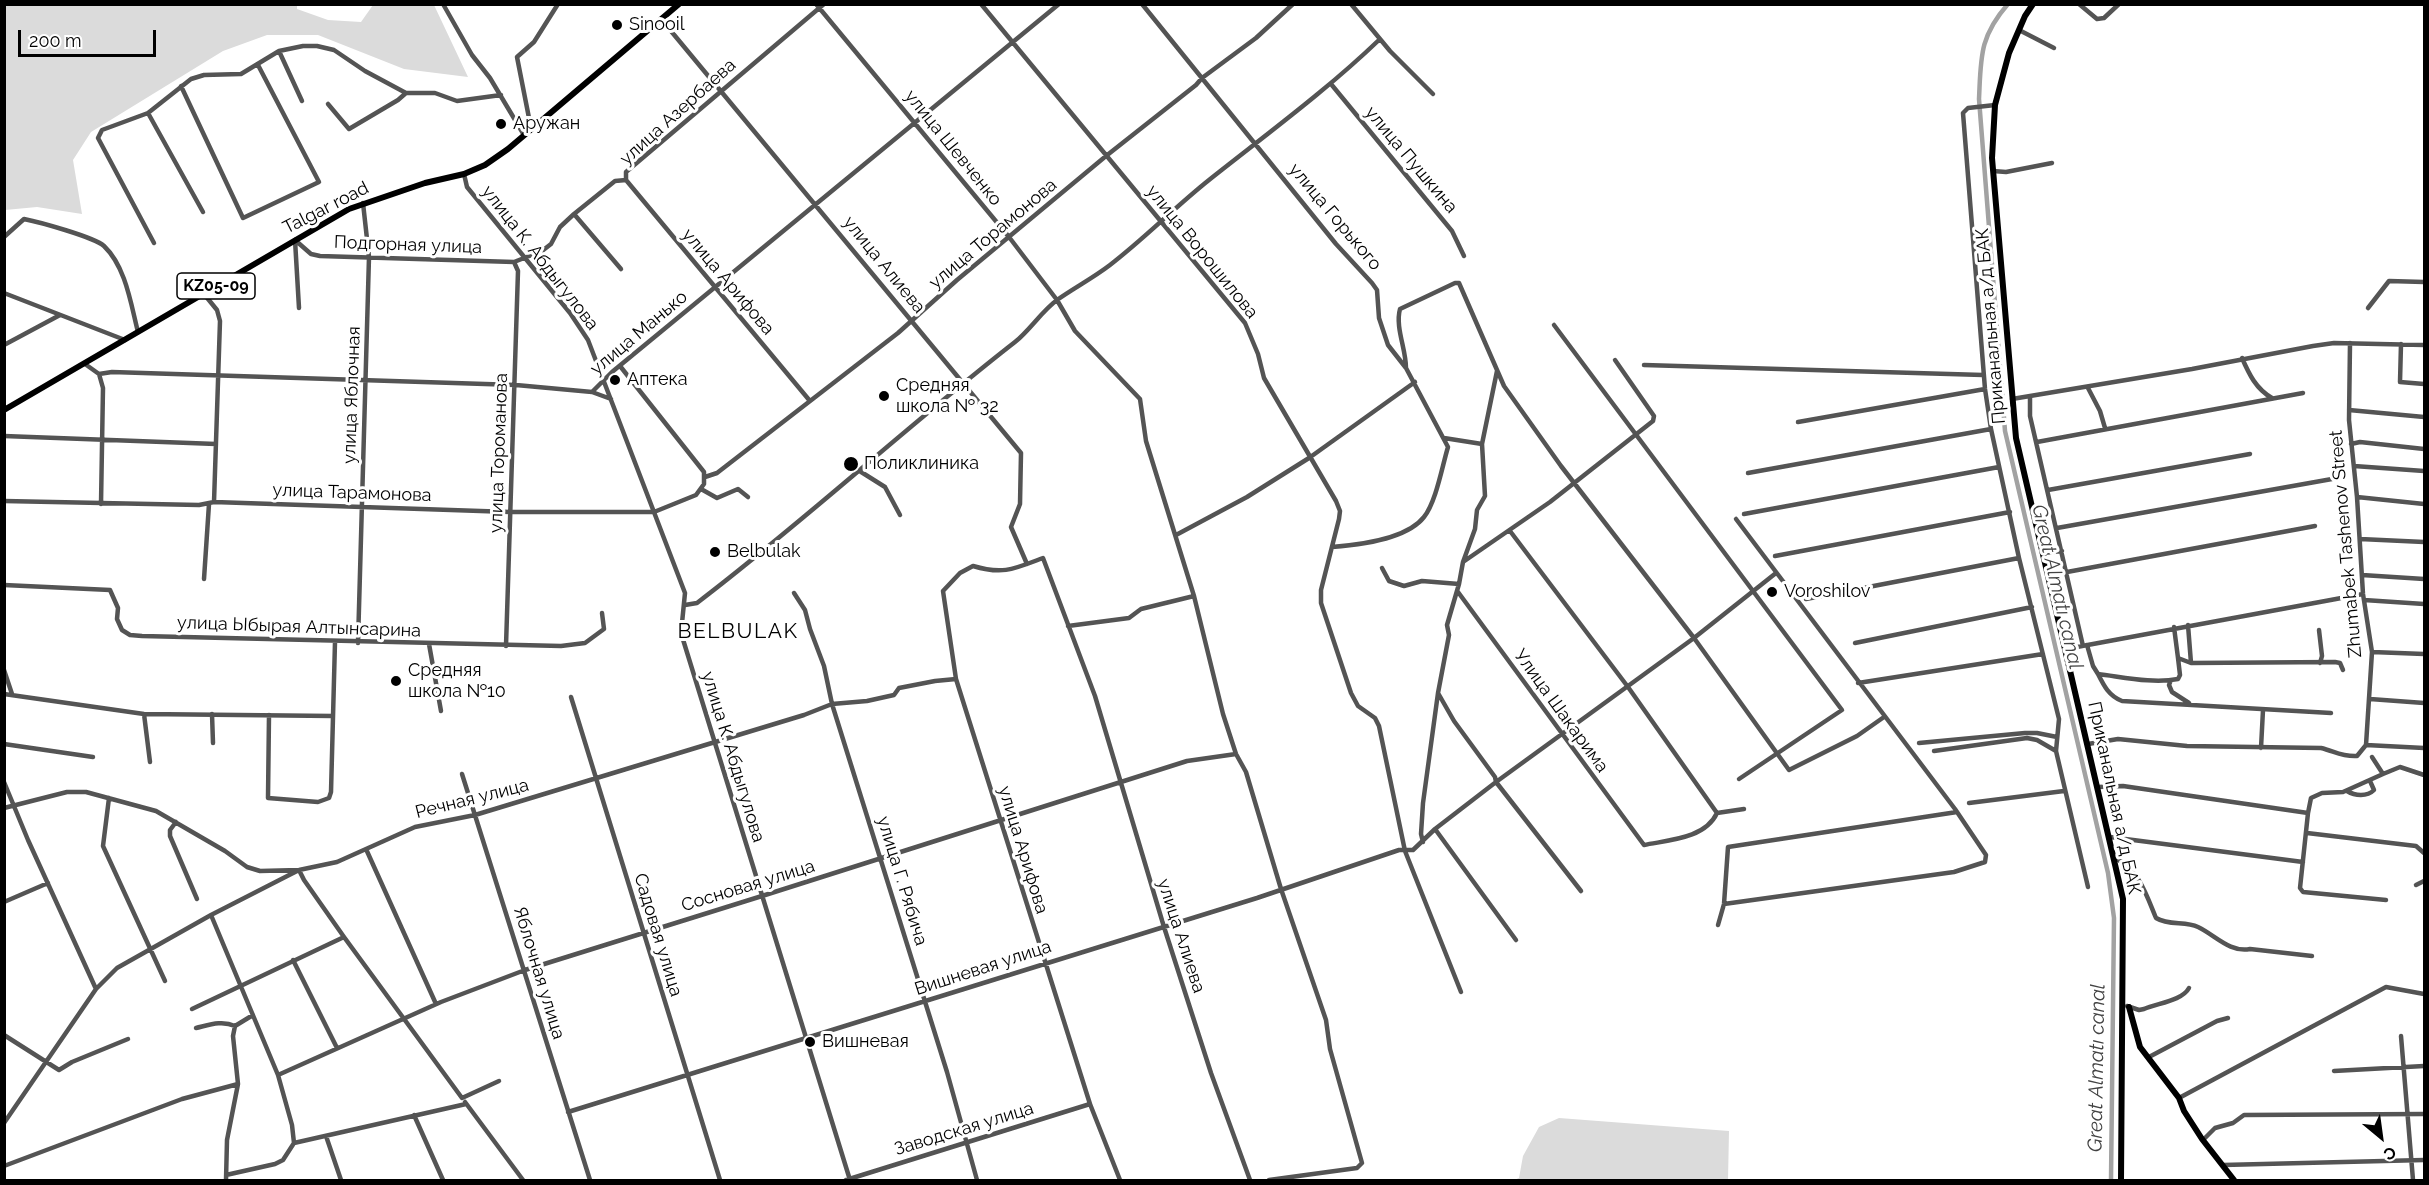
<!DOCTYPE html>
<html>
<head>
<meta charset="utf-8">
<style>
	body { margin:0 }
	#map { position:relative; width:2429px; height:1185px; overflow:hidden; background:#fff; font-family:Raleway,sans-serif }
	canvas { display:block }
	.frame { position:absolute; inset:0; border:6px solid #000; pointer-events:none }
	.north { position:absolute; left:2351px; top:1107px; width:60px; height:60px; -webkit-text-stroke:4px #fff; paint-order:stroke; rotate:151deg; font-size:16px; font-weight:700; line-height:24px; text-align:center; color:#000 }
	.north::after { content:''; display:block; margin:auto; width:21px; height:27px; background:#000; clip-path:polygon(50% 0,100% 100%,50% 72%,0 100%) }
	.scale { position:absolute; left:18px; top:30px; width:138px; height:27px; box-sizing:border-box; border:3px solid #000; border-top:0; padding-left:8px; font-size:18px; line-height:21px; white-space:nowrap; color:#000; -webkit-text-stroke:4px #fff; paint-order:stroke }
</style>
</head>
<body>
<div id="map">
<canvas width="2429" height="1185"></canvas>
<div class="frame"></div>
<div class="north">С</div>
<div class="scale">200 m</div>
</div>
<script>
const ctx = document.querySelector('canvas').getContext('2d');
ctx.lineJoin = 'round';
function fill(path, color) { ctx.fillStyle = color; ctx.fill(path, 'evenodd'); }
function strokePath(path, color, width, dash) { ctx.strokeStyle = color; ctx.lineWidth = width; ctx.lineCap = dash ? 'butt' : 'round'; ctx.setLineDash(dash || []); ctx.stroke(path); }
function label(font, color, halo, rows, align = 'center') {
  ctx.font = font + ' Raleway,sans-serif'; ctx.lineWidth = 6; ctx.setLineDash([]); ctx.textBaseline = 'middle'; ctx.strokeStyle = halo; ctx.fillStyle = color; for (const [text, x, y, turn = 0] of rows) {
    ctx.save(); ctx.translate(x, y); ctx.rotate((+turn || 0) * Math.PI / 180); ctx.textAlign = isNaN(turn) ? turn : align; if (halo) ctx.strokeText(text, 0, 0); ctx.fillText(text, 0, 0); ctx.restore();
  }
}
fill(new Path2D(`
	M5,4L297,5V9L328,20L361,22L373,5H434L468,77L404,69L318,35H267L223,51L91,132L73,160L82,214L37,207L5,210Z
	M1559,1118L1729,1131L1728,1180H1514L1519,1178L1523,1156L1539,1127Z`), '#dbdbdb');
strokePath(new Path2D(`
	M2008,4C1979,37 1981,58 1979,99L2005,431L2108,873L2114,918L2111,1180`), '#a2a2a2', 4.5);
strokePath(new Path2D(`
	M443,4L472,55L490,78L524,135
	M816,4L1009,237L1057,300L1075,331L1140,399L1146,441L1194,596L1223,714L1236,754L1246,772L1281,889L1326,1020L1330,1049L1362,1163L1357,1168L1269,1180
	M981,4L1245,323L1258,354L1264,378L1336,501L1340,511L1339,519L1321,590V603L1351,693L1358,706L1375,718L1379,726L1405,851L1461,992
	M1142,4L1336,244L1372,283L1377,290L1379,318L1388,345L1406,368L1448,447C1442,467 1436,502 1424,517C1407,539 1358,545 1332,547
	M1351,4L1390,51L1433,94
	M2079,4L2097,19L2104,18L2119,4
	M661,19L1021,453L1020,504L1011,527L1027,564
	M2019,30L2054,48
	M279,51L302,101
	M1331,84L1452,231L1464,256
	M181,86L243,218L319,182L258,65
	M328,104L349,129L398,100L406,93
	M1995,105L1968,108L1963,113L1985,389L1991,429L2019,558L2059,719L2056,751L2088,887
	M148,113L102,130L98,138L154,243
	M522,129L529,118L517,57L534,42L558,4
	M1993,171L2006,172L2052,163
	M464,174L467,187L570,313L588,340L685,593L681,633L850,1180
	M626,180L810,401
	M203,212L148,113L191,79L204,75L241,74L279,51L303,46H317L334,50L365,71L406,93H435L457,101L501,95
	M574,214L621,269
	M4,237L24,219C39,222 94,237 104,246C126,267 131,305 138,332
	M295,240L311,254L320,256L514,262L542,251L551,244L560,227L574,214L615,181L626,180V172L824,4
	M295,240L299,308
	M4,293L125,340
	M204,294L217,310L220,321L214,502
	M2368,308L2389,281L2424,282
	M1554,325L1842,710L1739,779
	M2401,344L2400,382L2424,384
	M4,345L60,315
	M2242,358C2249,374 2256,389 2272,398
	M85,364L99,374L103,388L101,504
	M1644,365L1983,375
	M1406,368C1406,349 1395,327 1400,309L1455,283H1459L1504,386L1561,466L1694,638L1789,770L1857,736L1884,717
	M99,374L112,372L516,385L592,392L612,372L1059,4
	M2088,388L2100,411L2105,428
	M592,392L611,399
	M2030,397V416L2083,646
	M2012,399L2192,369L2313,346L2334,343L2424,345
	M2349,410L2424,417
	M1798,422L1985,389
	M4,436L216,444
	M1444,438L1482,444
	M2037,442L2303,393
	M2351,444L2360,442L2424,449
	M2354,466L2424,471
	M858,470L885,487L900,515
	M1748,473L1991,429
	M705,477L717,473L898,333L957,280L1106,156L1196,85L1202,78L1256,38L1293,4
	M701,489L717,498L738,489L748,497
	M2048,490L2250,454
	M2357,497L2424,504
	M4,501L199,505L214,502L510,512H654L696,495L704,484V472L620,366
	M1744,514L1999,467
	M2057,528L2332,479
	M1176,535L1247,497L1309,458L1415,382
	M2360,539L2424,542
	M2043,553L2062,551
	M1775,556L2010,512
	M1463,562L1475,529L1477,510L1485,496L1482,444L1497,371
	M1382,568L1389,581L1404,586L1422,581L1459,584L1447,625L1449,635L1438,693L1454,721L1495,777L1496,782L1581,891
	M2067,572L2315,526
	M2362,575L2424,579
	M204,579L209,504
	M1459,584L1463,562L1550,502L1653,421L1654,416L1615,360
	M4,585L110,590L118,608L117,619L122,630L130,635L142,636L561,646L585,643L604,629L602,613
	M1458,592L1644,845C1668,840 1705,839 1717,813L1628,687L1510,531
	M794,593L805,610L810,629L824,666L832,704L947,1072L977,1180
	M1806,599L2019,558
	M2364,600L2424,604
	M685,605L697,603C806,520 907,426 1015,342C1030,330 1041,312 1057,300C1074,288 1093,278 1110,265C1144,239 1175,207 1209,180C1267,134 1327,90 1380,39
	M2188,625L2191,663
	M1068,626L1129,618L1141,609L1194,596
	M2174,627L2178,658L2191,663L2335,662L2340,663L2343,670
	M2319,630L2322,656L2320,663
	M358,643L369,257L363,203
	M1855,643L2032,607
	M429,644L441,711
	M2087,645L2093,666L2098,674C2123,677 2153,684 2178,679L2180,675L2178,658
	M506,646L518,271L514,262
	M2066,649L2363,594
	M2372,652L2424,654
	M4,670L12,694
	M2098,674C2104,686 2109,696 2122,701L2331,713
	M2171,680L2169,685L2172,692L2189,703
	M1858,683L2043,654
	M4,694L144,714L333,716
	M571,697L720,1180
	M2370,699L2424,703
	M144,714L150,762
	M212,714L213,743
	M269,715L268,798L318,802L329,798L331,792L335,642
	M1919,743L2025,733H2037L2057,737
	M4,744L93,757
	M2088,744L2118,739L2187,746L2321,748C2334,751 2342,757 2357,756L2366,745L2372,652L2363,594L2357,497L2349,420L2350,343
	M2366,745L2424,748
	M2261,748L2263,710
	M1934,751L2027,738L2037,740L2056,751
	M2372,757L2383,774L2400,767L2424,775
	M462,774L590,1180
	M4,782L28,840L96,989
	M2098,787L2123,786L2308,813L2300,888L2303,892L2386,900
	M2347,791C2355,796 2367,797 2374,790L2370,781
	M109,798L103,846L165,981
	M1969,803L2064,791
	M4,808L67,792H86L156,811L225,851L247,867L260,871L299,870L337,862L415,827L475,815L804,715L832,704L867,701L894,695L899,688L935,681L956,679
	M1717,813L1744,809
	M2308,813L2311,798L2322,793L2343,792L2383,774
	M176,822L170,830V836L197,899
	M1435,829L1516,940
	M2307,833L2416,846L2424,853
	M2110,837L2303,862
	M1423,842L1421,834L1423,803L1438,693
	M366,849L436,1004
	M2115,858C2139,870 2146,894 2156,918C2169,926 2185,921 2198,927C2215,935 2230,953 2250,949L2312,956
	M2416,885L2424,881
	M4,902L48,883
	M1724,904L1954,872L1985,862L1986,855L1955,809L1736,519
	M211,915L278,1075L292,1125L294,1143L283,1160L275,1164L226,1175
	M1718,925L1724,904L1728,847L1957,812
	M293,960L337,1048
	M2127,1006L2139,1010L2144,1009C2157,1003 2182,1001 2189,988
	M192,1009L344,937
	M196,1028C209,1025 222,1020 235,1026
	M4,1035L59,1070L72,1062L128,1039
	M2401,1036L2413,1180
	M2149,1057L2217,1021L2228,1018
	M2334,1071L2424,1066
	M278,1075L441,1002L525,970L762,896L1187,761L1236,754
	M2179,1098L2386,987L2424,994
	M465,1102L523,1180
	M568,1112L1257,898L1399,850H1413L1435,829L1496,782L1694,638L1776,573
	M414,1115L443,1180
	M4,1123L96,989L117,968L211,915L299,870L304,880L344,937L462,1098L499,1081
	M326,1136L341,1180
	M2203,1140L2215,1128L2233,1123L2244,1115L2424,1114
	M294,1143L466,1104
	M2223,1165L2424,1160
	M4,1166L182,1099L238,1084
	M226,1180L227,1140L238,1084L233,1036L235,1026L253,1015
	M846,1180L1090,1104
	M1120,1180L1090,1104L956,679L943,591L960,573L973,566C1003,575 1014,569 1043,558L1095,696L1164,927L1211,1073L1250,1180`), '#545454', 4.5);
strokePath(new Path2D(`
	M2033,4L2025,16L2009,53L1995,105L1992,158L2016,438L2123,899L2121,1180
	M4,410L349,209L425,183L464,174L485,165L508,149L679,4
	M2129,1007L2140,1047L2179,1098L2184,1111L2202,1139L2234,1180`), '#000', 6);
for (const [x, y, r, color] of [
	[617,25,6,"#000"],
	[501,124,6,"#000"],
	[615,380,6,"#000"],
	[884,396,6,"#000"],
	[851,464,8,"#000"],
	[715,552,6,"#000"],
	[1772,592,6,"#000"],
	[396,681,6,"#000"],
	[810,1042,6,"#000"]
]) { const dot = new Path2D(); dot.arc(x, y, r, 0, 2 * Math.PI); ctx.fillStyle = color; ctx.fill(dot); strokePath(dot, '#fff', 2); }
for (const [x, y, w] of [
	[216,286,78]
]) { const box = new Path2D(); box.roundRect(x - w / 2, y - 13, w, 26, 4.5); ctx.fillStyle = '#fff'; ctx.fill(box); strokePath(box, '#000', 1.5); }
label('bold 16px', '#000', null, [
	["KZ05-09",216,286]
]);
label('18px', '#000', '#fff', [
	["Sinooil",629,25],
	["Аружан",513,124],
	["Аптека",627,380],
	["Средняя",896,386],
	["школа № 32",896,407],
	["Поликлиника",864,464],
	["Belbulak",727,552],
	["Voroshilov",1784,592],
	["Средняя",408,671],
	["школа №10",408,692],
	["Вишневая",822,1042]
], 'left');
label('18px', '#000', '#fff', [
	["улица Азербаева",678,112,-42],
	["улица Шевченко",953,148,51],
	["улица Пушкина",1411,160,50],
	["Talgar road",326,208,-27],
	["улица Горького",1335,217,50],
	["улица Торамонова",993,234,-40],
	["Подгорная улица",408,245,2],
	["улица Ворошилова",1202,252,51],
	["улица К. Абдыгулова",540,258,52],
	["улица Алиева",884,265,51],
	["улица Арифова",728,282,50],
	["Приканальная а/д БАК",1991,326,-95],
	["улица Манько",639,333,-40],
	["улица Яблочная",352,395,-88],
	["улица Тороманова",499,453,-88],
	["улица Тарамонова",352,493,2],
	["Zhumabek Tashenov Street",2346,544,-95],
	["улица Ыбырая Алтынсарина",299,627,2],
	["Улица Шакарима",1561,711,54],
	["улица К. Абдыгулова",733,757,73],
	["Приканальная а/д БАК",2114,798,78],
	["Речная улица",472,799,-14],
	["улица Арифова",1023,850,73],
	["улица Г. Рябича",902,881,73],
	["Сосновая улица",748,886,-17],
	["Садовая улица",658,935,73],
	["улица Алиева",1181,936,72],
	["Вишневая улица",983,968,-18],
	["Яблочная улица",539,973,73],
	["Заводская улица",964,1129,-17]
]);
label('italic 20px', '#434343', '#fff', [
	["Great Almatı canal",2057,587,77],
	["Great Almatı canal",2097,1068,-89]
]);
ctx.letterSpacing = '1.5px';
label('21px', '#000', '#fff', [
	["BELBULAK",738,632]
]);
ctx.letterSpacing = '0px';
</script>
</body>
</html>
